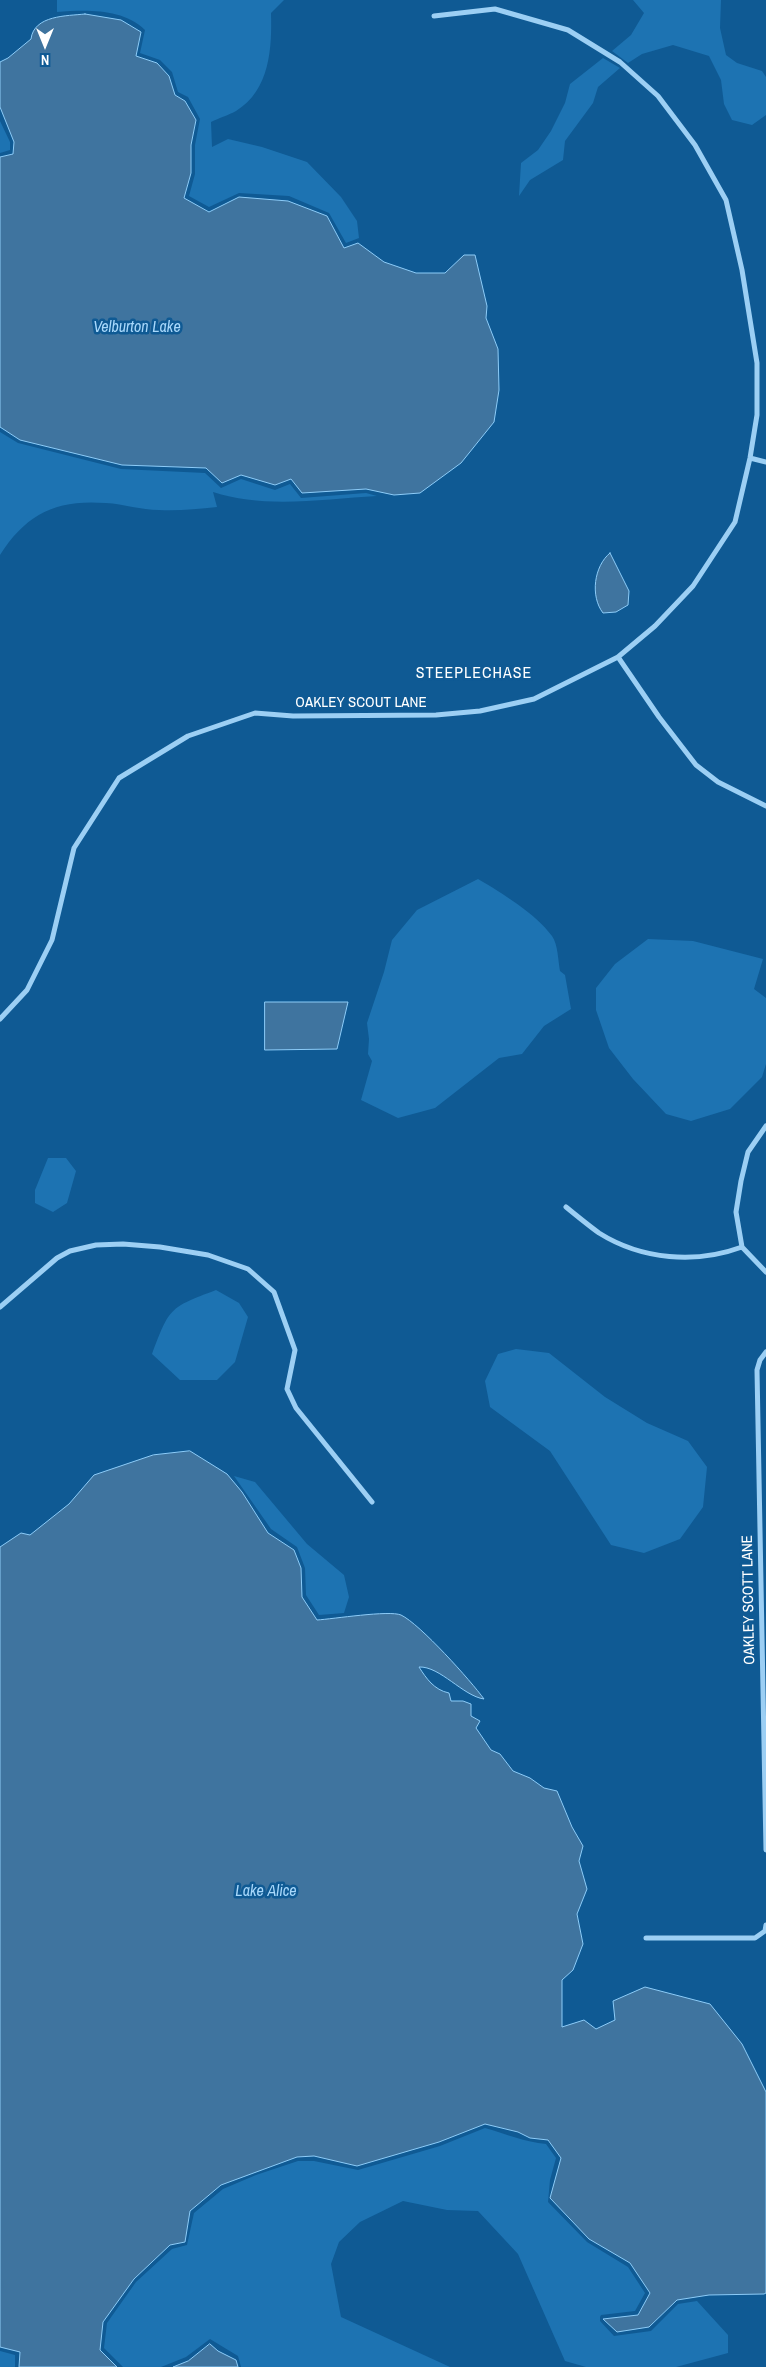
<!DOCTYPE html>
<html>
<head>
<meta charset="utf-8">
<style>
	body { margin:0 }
	#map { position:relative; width:766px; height:2367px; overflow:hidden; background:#0f5a94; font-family:"Archivo Narrow",sans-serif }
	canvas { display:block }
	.north { position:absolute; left:20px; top:20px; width:50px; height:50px; -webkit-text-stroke:4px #0f5a94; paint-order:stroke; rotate:180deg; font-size:14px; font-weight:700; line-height:20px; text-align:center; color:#fff }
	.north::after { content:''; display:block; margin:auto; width:18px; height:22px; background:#fff; clip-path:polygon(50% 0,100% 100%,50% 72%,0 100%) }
</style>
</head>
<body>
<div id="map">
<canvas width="766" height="2367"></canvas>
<div class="north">N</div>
</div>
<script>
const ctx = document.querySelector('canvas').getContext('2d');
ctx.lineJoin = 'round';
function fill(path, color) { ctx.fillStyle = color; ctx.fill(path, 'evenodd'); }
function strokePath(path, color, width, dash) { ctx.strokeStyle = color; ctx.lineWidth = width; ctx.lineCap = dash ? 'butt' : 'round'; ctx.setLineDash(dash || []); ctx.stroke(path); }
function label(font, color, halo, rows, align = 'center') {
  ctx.font = font + ' "Archivo Narrow",sans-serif'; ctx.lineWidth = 5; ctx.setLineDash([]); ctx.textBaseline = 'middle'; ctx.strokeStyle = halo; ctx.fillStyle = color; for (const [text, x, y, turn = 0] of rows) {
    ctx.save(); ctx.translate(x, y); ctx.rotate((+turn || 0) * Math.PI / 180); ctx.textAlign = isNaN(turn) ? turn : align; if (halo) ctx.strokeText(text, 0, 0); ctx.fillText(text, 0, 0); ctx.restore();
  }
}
fill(new Path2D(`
	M57,0H284L271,13C272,48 270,90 236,111C229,115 219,118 211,122L212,147L228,139L262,147L307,162L341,197L357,221L359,238L346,243L329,213L289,196L239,193L209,207L189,196L195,174V145L200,119L188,97L178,92L172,72L160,60L140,53L145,30C122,8 86,10 57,12Z
	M633,0H721L720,28L726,55L737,63L762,71L766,77V115L752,125L732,120L724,104L721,80L709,56L673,45L642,54L628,63L612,51L631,35L644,13Z
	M603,58L620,68L598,87L593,103L565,141L563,160L530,180L519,196L521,163L538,150L551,131L565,103L570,84Z
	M0,121L10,142V150L0,153Z
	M0,432L18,443L121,469L205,473L221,488L241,479L275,490L290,484L301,498L366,493L377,496C324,499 264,509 213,492L217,507C197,509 178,511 159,510C141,510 124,504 106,503C56,499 26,514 0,555Z
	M478,879C502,893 536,914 552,936C558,944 558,961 560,971L565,975L571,1009L544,1026L522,1054L499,1058L435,1108L398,1118L361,1100L372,1061L368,1054L369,1039L367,1023L384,972L392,940L417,910Z
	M648,939L693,941L763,959L754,989L766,998V1064L762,1077L730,1109L691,1121L666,1114L633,1079L609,1048L596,1010V988L615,964Z
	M48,1158H66L76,1171L67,1203L53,1212L35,1203V1190Z
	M216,1290L239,1303L248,1317L235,1362L217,1380H180L152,1354C170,1307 169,1308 216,1290Z
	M516,1349L549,1353L605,1397L647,1423L688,1441L707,1467L703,1507L680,1539L644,1553L611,1545L550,1451L490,1407L485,1381L498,1354Z
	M234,1476L255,1482L307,1544L344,1575L349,1597L344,1613L319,1615L306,1595L305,1568L297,1547L271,1529Z
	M485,2128C506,2134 525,2142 546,2144L556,2158L550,2180L548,2202L587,2242L628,2267L645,2293L635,2311L601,2315L600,2317V2321L614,2336L651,2331L678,2304L697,2301L728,2335V2353L676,2367H586L565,2361L518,2254L478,2211L447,2210L403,2201L360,2222L339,2242L331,2264L341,2317L450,2367H241L238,2356L210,2339L186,2357L161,2367H123L104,2348L107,2323L136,2282L172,2249L187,2245L194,2213L223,2189L256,2175L298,2161H314L358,2170L440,2146Z
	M0,2351L15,2355V2367H0Z`), '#1d73b2');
const water = new Path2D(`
	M85,14L121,20L141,32L136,56L157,63L169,76L175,95L185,101L196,120L191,145V173L184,198L209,212L239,197L288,201L327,216L344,248L358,243L384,262L416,273H445L464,255H475L487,306L486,318L498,349L499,390L494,422L461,463L420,493L394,495L366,489L302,493L291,479L275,485L241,475L222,483L206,468L122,465L20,440L0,427V157L13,154L14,142L0,107V62L8,58L31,39C34,15 67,16 85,14Z
	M610,553L629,591L628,605L616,612L603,613C590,596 594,566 610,553Z
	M265,1002H348L337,1049L265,1050Z
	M190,1451L227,1474L242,1492L268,1533L294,1550L301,1568L302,1597L317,1620C333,1619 389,1610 401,1615C420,1624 471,1681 484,1699C463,1696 440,1666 419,1667C426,1678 434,1690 449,1693L451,1701H463L471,1704V1716L480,1721L476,1728L491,1750L500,1754L513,1771L530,1778L544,1788L557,1791L572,1827L583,1846L579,1861L587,1889L577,1914L583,1944L573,1970L562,1980V2027L584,2020L596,2029L615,2020L613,2001L645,1987L710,2004L742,2044L766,2092V2293L764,2294L709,2295L677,2300L649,2327L617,2332L603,2319L638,2315L650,2293L630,2263L589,2239L550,2198L561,2158L548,2140L530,2138L518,2132L485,2124L439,2142L357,2166L314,2156L297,2157L221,2185L190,2211L185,2242L170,2245L134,2279L103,2322L100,2350L117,2367H19L20,2352L0,2347V1547L21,1533L30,1535L69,1504L94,1475L153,1455Z
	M210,2344L218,2351L236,2360L238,2367H173L188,2361Z`);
fill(water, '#3f749f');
strokePath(water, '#8dccf8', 1);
strokePath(new Path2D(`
	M750,458L766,462
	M618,657L659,717L696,765L718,782L766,806
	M0,1019L27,990L52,940L74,848L119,778L188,736L255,713L293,716L436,715L480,711L534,699L618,657L655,626L693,586L735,522L750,458L757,415V363L742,270L726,200L695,145L658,96L620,62L568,30L495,9L434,16
	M766,1126L748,1152L741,1181L736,1212L742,1247L766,1272
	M566,1207C577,1216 588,1225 599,1233C642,1260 696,1264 742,1247
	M0,1307L57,1258L70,1251L96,1245L123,1244L160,1247L208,1255L248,1269L274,1292L295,1350L287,1389L296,1408L372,1502
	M766,1352L760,1360L757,1370L766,1850
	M646,1938H755L765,1931L766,1925`), '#9ccff4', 5);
label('15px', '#fff', '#0f5a94', [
	["OAKLEY SCOUT LANE",361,703],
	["OAKLEY SCOTT LANE",749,1600,-91]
]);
label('italic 16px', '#a8d8fb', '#0f5a94', [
	["Velburton Lake",137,328],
	["Lake Alice",266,1892]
]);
ctx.letterSpacing = '1px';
label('16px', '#fff', '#0f5a94', [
	["STEEPLECHASE",474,674]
]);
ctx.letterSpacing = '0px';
</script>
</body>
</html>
